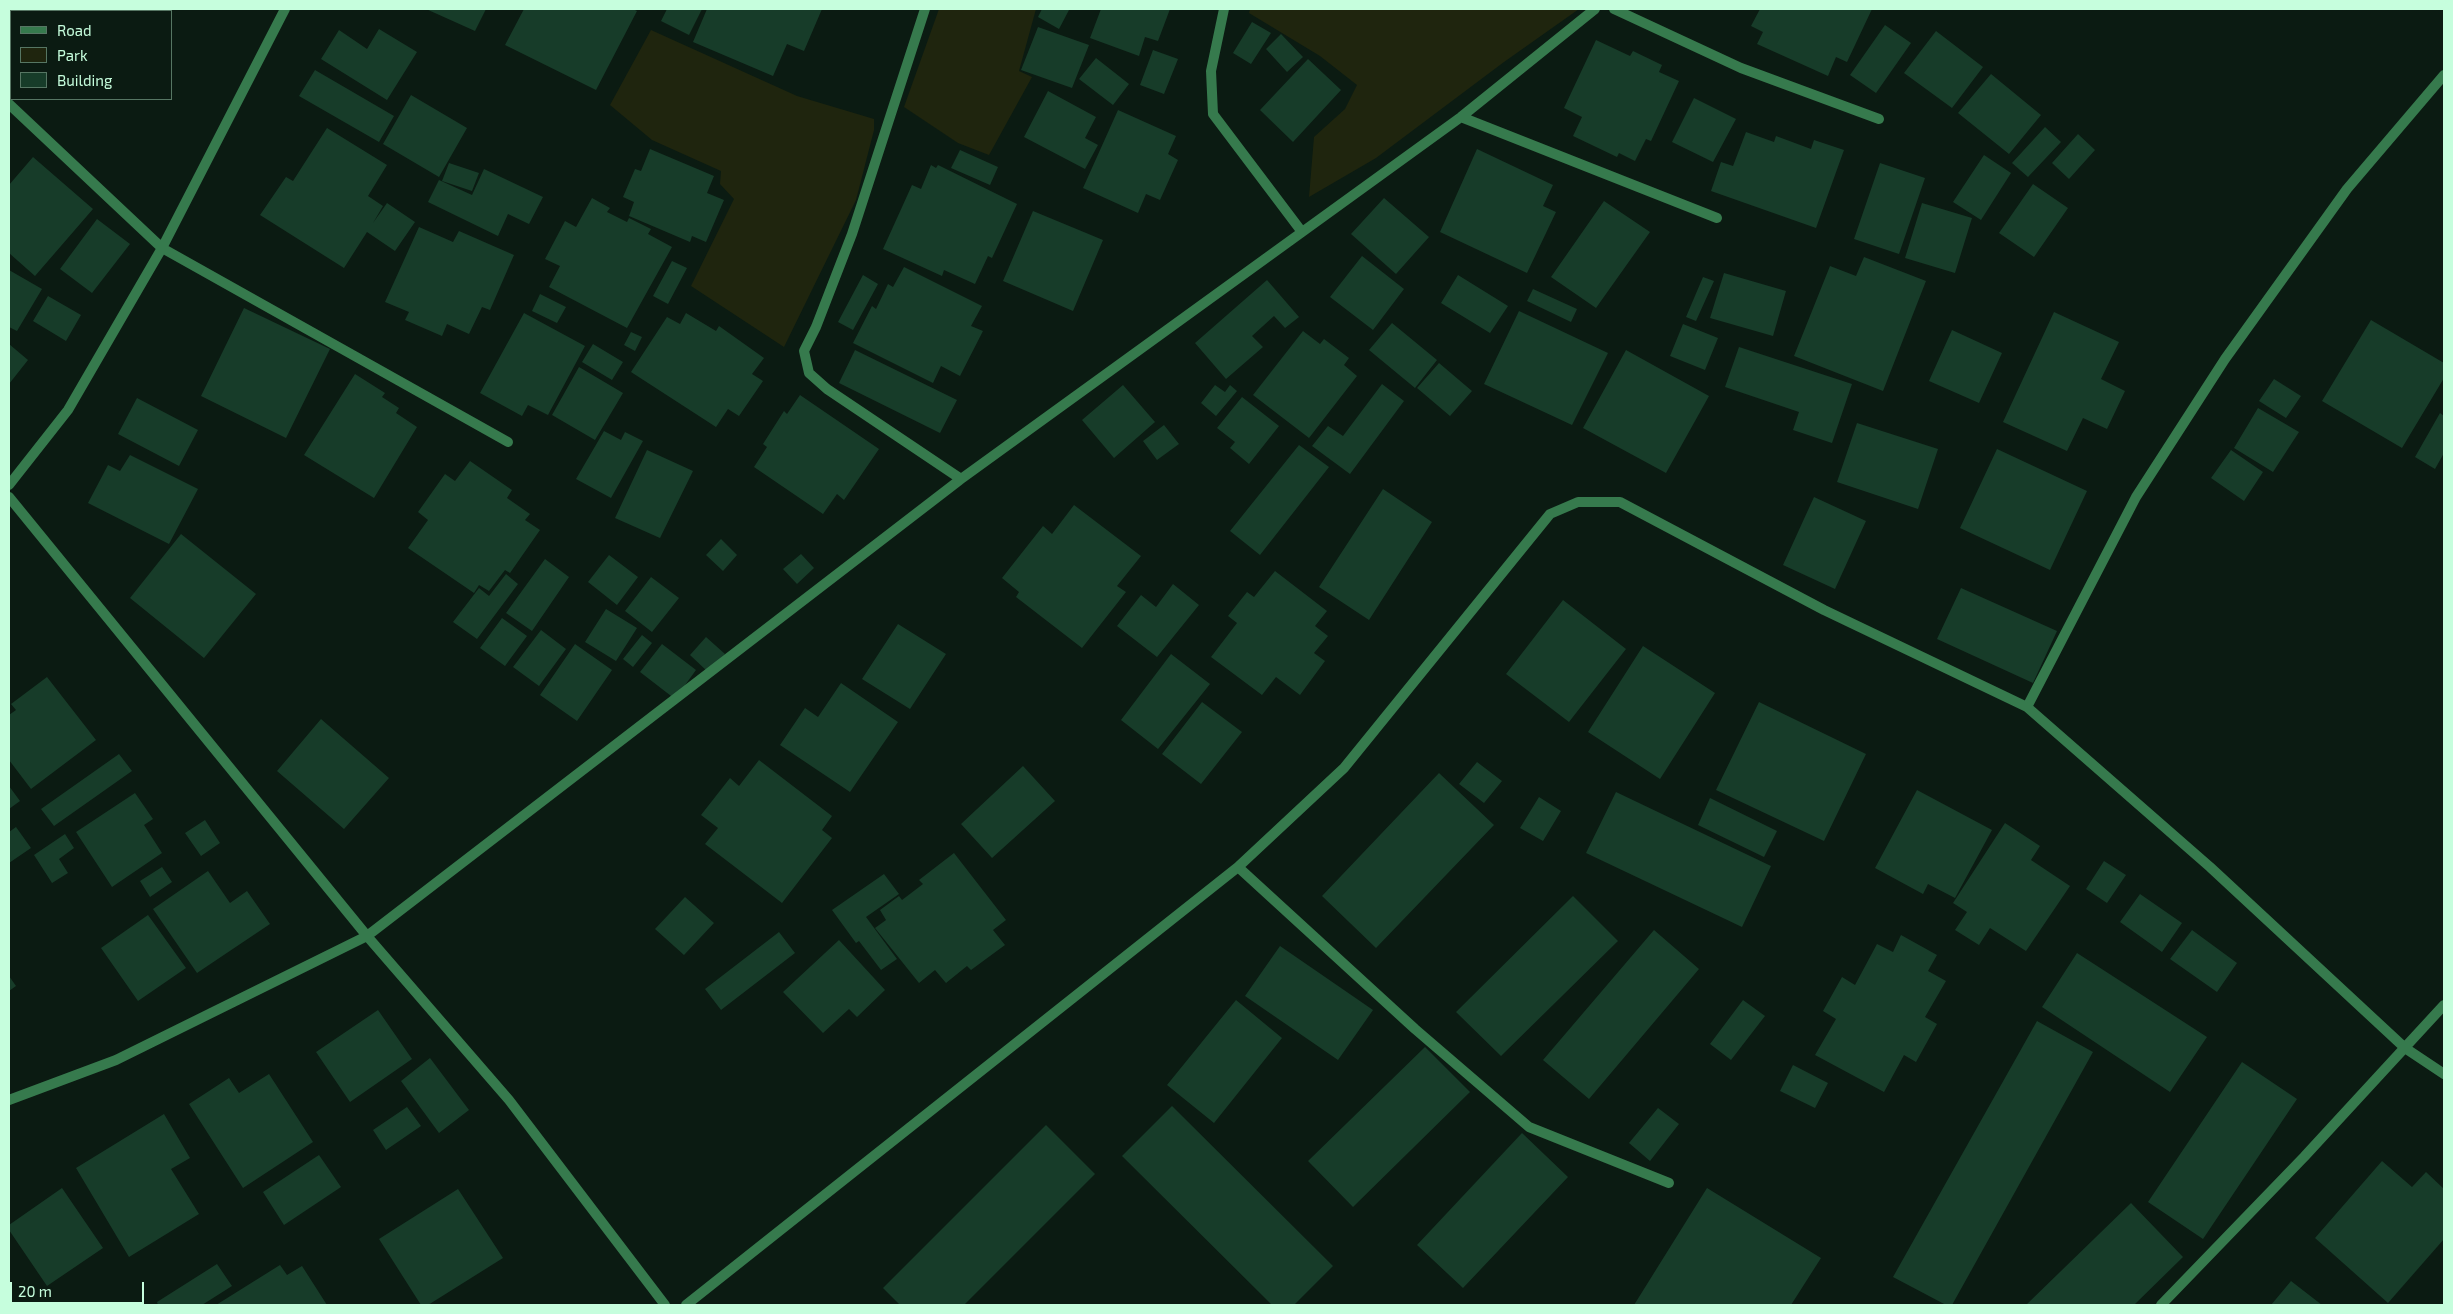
<!DOCTYPE html>
<html>
<head>
<meta charset="utf-8">
<style>
	body { margin:0 }
	#map { position:relative; width:2453px; height:1314px; overflow:hidden; background:#0b1b12; font-family:"Exo 2",sans-serif }
	canvas { display:block }
	.frame { position:absolute; inset:0; border:10px solid #c6fedd; pointer-events:none }
	.legend { position:absolute; left:10px; top:10px; width:162px; height:90px; box-sizing:border-box; background:#0b1b12; border:1px solid #567663; margin:0; padding:6px 9px; list-style:none; font-size:15px; color:#c6fedd }
	.legend li { display:flex; align-items:center; gap:10px; height:25px }
	.legend b { width:25px; border:1px solid #567663 }
	.scale { position:absolute; left:10px; top:1282px; width:134px; height:22px; box-sizing:border-box; border:2px solid #c6fedd; border-top:0; padding-left:6px; font-size:15px; line-height:18px; white-space:nowrap; color:#c6fedd; -webkit-text-stroke:4px #0b1b12; paint-order:stroke }
</style>
</head>
<body>
<div id="map">
<canvas width="2453" height="1314"></canvas>
<div class="frame"></div>
<ul class="legend">
<li><b style="height:6px;background:#367a4d"></b>Road</li>
<li><b style="height:14px;background:#1f250e"></b>Park</li>
<li><b style="height:14px;background:#173c29"></b>Building</li>
</ul>
<div class="scale">20 m</div>
</div>
<script>
const ctx = document.querySelector('canvas').getContext('2d');
ctx.lineJoin = 'round';
function fill(path, color) { ctx.fillStyle = color; ctx.fill(path, 'evenodd'); }
function strokePath(path, color, width, dash) { ctx.strokeStyle = color; ctx.lineWidth = width; ctx.lineCap = dash ? 'butt' : 'round'; ctx.setLineDash(dash || []); ctx.stroke(path); }
fill(new Path2D(`
	M939,9H1036L1019,71L1032,77L989,155L958,143L904,107Z
	M1250,9H1579L1504,62L1376,158L1309,197L1314,137L1345,109L1357,85L1320,56L1249,13Z
	M651,30L797,96L874,119V130L856,200L784,347L691,286L734,199L720,184L721,171L652,140L610,105Z`), '#1f250e');
fill(new Path2D(`
	M426,9H486L475,31Z
	M524,9H633L637,11L596,90L505,45Z
	M667,9H702L689,35L661,21Z
	M707,9H822L804,51L787,44L773,76L693,42Z
	M1042,9H1067L1069,10L1059,29L1038,17Z
	M1101,9H1170L1158,41L1145,37L1139,56L1090,38Z
	M1760,9H1872L1847,62L1836,57L1828,76L1757,44L1763,32L1751,26Z
	M1252,22L1271,33L1251,64L1233,53Z
	M1885,25L1911,43L1876,93L1850,75Z
	M1038,27L1089,45L1072,88L1021,70Z
	M379,29L417,52L387,100L321,59L339,30L367,49Z
	M1936,31L1983,67L1952,108L1904,73Z
	M1281,34L1303,57L1287,72L1266,49Z
	M1596,40L1630,56L1633,51L1662,65L1659,72L1679,81L1651,141L1646,139L1635,161L1619,153L1617,157L1573,136L1582,117L1564,108Z
	M1153,50L1178,59L1164,94L1140,85Z
	M1096,58L1129,84L1113,105L1079,79Z
	M1308,59L1341,90L1293,142L1260,110Z
	M315,70L394,116L379,142L299,96Z
	M1991,74L2041,115L2009,154L1958,113Z
	M1048,91L1096,117L1085,138L1098,145L1085,169L1024,137Z
	M411,95L467,128L439,177L383,144Z
	M1694,98L1736,119L1713,162L1672,142Z
	M1118,110L1176,136L1168,154L1178,160L1160,200L1146,194L1138,213L1083,188Z
	M2045,127L2061,142L2028,177L2012,163Z
	M327,128L387,165L368,196L383,206L373,223L387,203L415,222L395,251L367,232L344,268L260,215L286,177L293,181Z
	M1746,132L1774,142L1776,136L1811,149L1814,140L1844,150L1816,228L1711,191L1721,162L1733,166Z
	M2078,134L2095,150L2069,179L2052,163Z
	M650,149L714,176L707,193L724,200L706,242L692,236L690,242L629,216L634,202L623,197L635,169L641,171Z
	M1477,149L1553,185L1543,206L1556,212L1527,273L1440,232Z
	M960,150L998,167L990,185L951,168Z
	M1984,155L2011,173L1981,220L1953,202Z
	M33,157L93,209L35,276L9,253V185Z
	M449,163L479,173L472,191L442,181Z
	M1880,163L1925,178L1899,254L1854,239Z
	M931,165L936,168L938,165L1017,204L992,258L988,256L975,284L944,270L942,276L883,249L912,185L921,189Z
	M484,169L543,197L529,224L508,214L498,236L428,202L439,180L472,195Z
	M2033,184L2068,208L2034,257L1999,233Z
	M592,198L610,208L607,212L627,222L629,218L651,229L648,234L672,247L627,328L549,287L560,266L545,259L565,221L576,227Z
	M1384,198L1429,237L1396,274L1351,234Z
	M1604,201L1650,232L1596,308L1551,277Z
	M1922,203L1972,218L1955,273L1905,258Z
	M1033,211L1103,240L1073,311L1003,281Z
	M97,219L130,244L92,293L60,269Z
	M419,227L453,242L459,231L514,255L490,310L482,307L469,334L447,324L442,336L405,320L409,312L385,302Z
	M1362,256L1404,289L1373,330L1330,297Z
	M1864,257L1926,281L1883,391L1794,356L1830,266L1856,276Z
	M672,261L687,268L668,304L653,296Z
	M904,267L982,306L971,326L983,331L960,376L941,366L933,383L853,343L872,306L876,309L888,284L893,287Z
	M9,270L42,289L17,331L9,327Z
	M1724,273L1786,291L1773,336L1710,318Z
	M863,275L878,284L853,330L838,322Z
	M1458,275L1508,306L1490,333L1441,303Z
	M1703,277L1714,281L1696,321L1686,317Z
	M1267,280L1299,317L1285,328L1274,316L1252,336L1263,347L1226,379L1195,343Z
	M1533,289L1577,309L1571,322L1527,301Z
	M540,294L566,307L557,323L532,311Z
	M48,296L81,315L66,341L33,321Z
	M244,308L330,349L286,438L201,396Z
	M1519,311L1608,353L1572,425L1484,384Z
	M2054,312L2119,342L2101,379L2125,391L2107,429L2083,418L2067,451L2003,422Z
	M524,313L585,346L548,415L528,405L522,416L480,393Z
	M686,313L716,331L719,326L764,358L752,374L763,381L739,416L728,409L716,427L631,372L667,317L680,324Z
	M2371,320L2444,363V378L2402,448L2322,401Z
	M1392,323L1437,360L1415,388L1369,350Z
	M1683,324L1718,338L1705,370L1670,356Z
	M1952,330L2002,353L1979,403L1929,381Z
	M1303,331L1320,344L1324,339L1349,358L1344,365L1357,376L1309,438L1253,395Z
	M631,332L642,337L635,351L624,345Z
	M9,344L28,360L9,384Z
	M593,344L623,362L612,380L582,362Z
	M1739,347L1852,384L1832,443L1793,430L1799,412L1725,387Z
	M855,350L957,400L940,433L839,383Z
	M1626,350L1709,396L1666,473L1583,428Z
	M1439,363L1472,391L1450,416L1417,388Z
	M579,367L623,393L595,440L552,415Z
	M355,374L385,393L382,397L399,408L396,413L417,427L374,498L304,455Z
	M2274,379L2301,396L2286,418L2259,401Z
	M1382,384L1404,401L1350,474L1312,446L1328,426L1343,436Z
	M1123,385L1155,422L1114,458L1082,420Z
	M1215,385L1225,392L1230,385L1237,391L1216,416L1201,403Z
	M800,395L879,449L844,500L837,494L823,514L754,467L767,447L763,444L784,411L787,414Z
	M1242,397L1279,426L1249,464L1230,448L1235,442L1217,428Z
	M137,398L198,430L179,466L118,434Z
	M2258,408L2299,432L2273,472L2234,448Z
	M2440,413L2444,416V453L2435,469L2415,457Z
	M1857,423L1938,449L1918,509L1837,482Z
	M1164,425L1179,444L1157,460L1143,441Z
	M604,431L621,440L625,432L643,441L611,498L576,479Z
	M1299,445L1329,467L1260,555L1230,531Z
	M1997,449L2087,491L2050,570L1960,528Z
	M647,450L693,471L660,538L615,518Z
	M2231,450L2263,472L2244,501L2211,478Z
	M130,455L198,489L169,544L88,503L108,465L120,471Z
	M470,461L512,490L507,498L530,514L525,520L540,530L510,573L505,570L489,591L479,585L474,593L408,548L428,520L418,512L445,474L455,481Z
	M1383,489L1432,522L1369,620L1319,587Z
	M1814,497L1866,521L1835,589L1783,565Z
	M1074,505L1141,556L1117,586L1126,592L1082,648L1016,597L1019,592L1002,578L1043,526L1052,534Z
	M181,534L256,594L204,658L130,598Z
	M721,539L737,555L723,571L706,555Z
	M801,554L814,568L797,584L783,569Z
	M609,555L638,577L617,605L588,582Z
	M545,559L569,577L532,631L506,613Z
	M1275,571L1327,611L1315,626L1328,636L1314,653L1325,661L1300,695L1276,677L1262,695L1211,657L1237,623L1228,616L1247,592L1254,597Z
	M506,574L518,584L477,639L453,622L479,588L489,596Z
	M651,577L679,598L652,632L625,611Z
	M1173,584L1199,605L1157,657L1117,626L1141,595L1156,607Z
	M1961,588L2057,631L2033,683L1937,639Z
	M1563,600L1626,649L1569,722L1506,674Z
	M606,609L637,628L616,661L585,642Z
	M502,618L527,636L505,666L480,648Z
	M898,624L946,654L910,709L862,679Z
	M541,630L566,649L539,686L513,667Z
	M642,635L652,643L633,667L623,659Z
	M706,637L725,654L708,672L690,655Z
	M575,644L612,670L577,721L540,695Z
	M662,644L696,670L675,699L640,672Z
	M1643,646L1715,693L1660,779L1588,732Z
	M1171,654L1210,684L1158,749L1121,720Z
	M47,677L96,740L31,789L9,760V715L16,710L11,704Z
	M841,683L898,722L850,792L780,745L805,708L818,717Z
	M1202,702L1242,732L1201,784L1162,754Z
	M1759,702L1866,754L1824,841L1716,790Z
	M321,719L389,778L344,829L277,771Z
	M119,754L132,771L54,826L41,809Z
	M759,760L832,816L822,830L832,838L782,903L705,844L718,828L701,815L730,778L739,786Z
	M1477,762L1502,781L1484,803L1459,784Z
	M1023,766L1055,801L992,858L961,824Z
	M1439,773L1494,825L1376,948L1322,896Z
	M9,786L20,801L9,809Z
	M1917,790L1992,830L1955,898L1928,884L1923,894L1875,868Z
	M1616,792L1771,866L1742,927L1586,853Z
	M135,793L153,819L144,825L162,853L112,887L76,832Z
	M1539,797L1561,811L1543,841L1520,828Z
	M1710,798L1777,831L1764,857L1698,825Z
	M205,820L220,843L201,856L185,833Z
	M2005,823L2040,846L2031,860L2070,886L2026,951L1990,928L1979,945L1955,930L1967,912L1953,903Z
	M16,827L31,848L9,863V832Z
	M65,834L74,848L59,859L68,873L52,883L34,855Z
	M954,853L1006,920L993,930L1005,945L971,970L967,966L946,983L935,970L919,983L875,928L886,920L880,910L899,896L902,900L923,884L919,880Z
	M2104,861L2126,875L2107,903L2086,889Z
	M162,867L172,882L150,897L140,881Z
	M208,871L230,903L247,891L270,924L197,973L153,909Z
	M884,874L899,894L866,917L897,959L881,970L859,941L856,943L832,910Z
	M2140,894L2182,923L2162,952L2120,922Z
	M1573,896L1618,941L1501,1056L1456,1012Z
	M685,897L714,923L684,955L655,929Z
	M148,915L186,968L138,1001L101,948Z
	M1654,930L1699,969L1589,1099L1543,1060Z
	M2192,930L2237,963L2217,992L2170,959Z
	M779,932L795,953L721,1010L705,989Z
	M1901,935L1937,955L1928,971L1946,981L1925,1017L1937,1024L1916,1062L1904,1055L1884,1092L1815,1055L1836,1019L1823,1011L1842,977L1855,985L1877,944L1893,952Z
	M839,940L885,990L857,1017L849,1009L823,1033L783,992Z
	M1280,946L1373,1010L1338,1060L1245,996Z
	M2077,953L2207,1037L2170,1092L2042,1007Z
	M9,976L16,986L9,991Z
	M1236,1000L1282,1038L1214,1123L1167,1085Z
	M1743,1000L1765,1016L1731,1060L1710,1044Z
	M378,1010L412,1059L350,1102L316,1052Z
	M2037,1021L2093,1052L1952,1305H1946L1893,1277Z
	M1425,1047L1470,1092L1353,1207L1308,1161Z
	M430,1058L469,1110L439,1133L401,1081Z
	M2242,1062L2297,1099L2203,1239L2148,1202Z
	M1793,1065L1828,1083L1815,1108L1780,1091Z
	M269,1074L313,1142L243,1188L189,1104L229,1078L239,1093Z
	M1172,1106L1333,1266L1294,1305H1272L1122,1156Z
	M407,1107L421,1126L386,1150L373,1130Z
	M1658,1108L1679,1124L1650,1161L1629,1143Z
	M164,1114L190,1158L171,1169L199,1214L129,1257L76,1168Z
	M1046,1125L1095,1174L964,1305H900L883,1288Z
	M1522,1133L1568,1177L1463,1288L1417,1245Z
	M319,1155L341,1187L284,1225L263,1192Z
	M2382,1161L2412,1187L2426,1172L2444,1189V1239L2388,1303L2315,1238Z
	M62,1188L103,1248L47,1286L9,1230V1225Z
	M1707,1188L1821,1258L1791,1305H1634Z
	M458,1189L503,1258L428,1305H421L379,1239Z
	M2131,1203L2183,1257L2134,1305H2026Z
	M217,1264L232,1286L202,1305H158L157,1302Z
	M280,1265L287,1275L302,1266L327,1305H216Z
	M2291,1281L2322,1305H2271Z`), '#173c29');
strokePath(new Path2D(`
	M925,9L852,234L816,327L804,351L809,373L827,389L961,479
	M1224,9L1211,71L1213,114L1302,232
	M1614,9L1741,68L1879,119
	M9,104L162,248L508,442
	M1461,117L1717,218
	M9,485L68,410L162,248L285,9
	M9,497L367,936L509,1100L665,1305
	M2027,707L2136,497L2225,359L2347,189L2444,75
	M1238,867L1415,1029L1529,1127L1669,1183
	M9,1100L116,1060L367,936L961,479L1461,117L1595,9
	M686,1305L1238,867L1344,768L1550,514L1578,502H1620L1824,610L2027,707L2210,867L2405,1048L2444,1074
	M2161,1305L2304,1157L2444,1005`), '#367a4d', 10);
</script>
</body>
</html>
